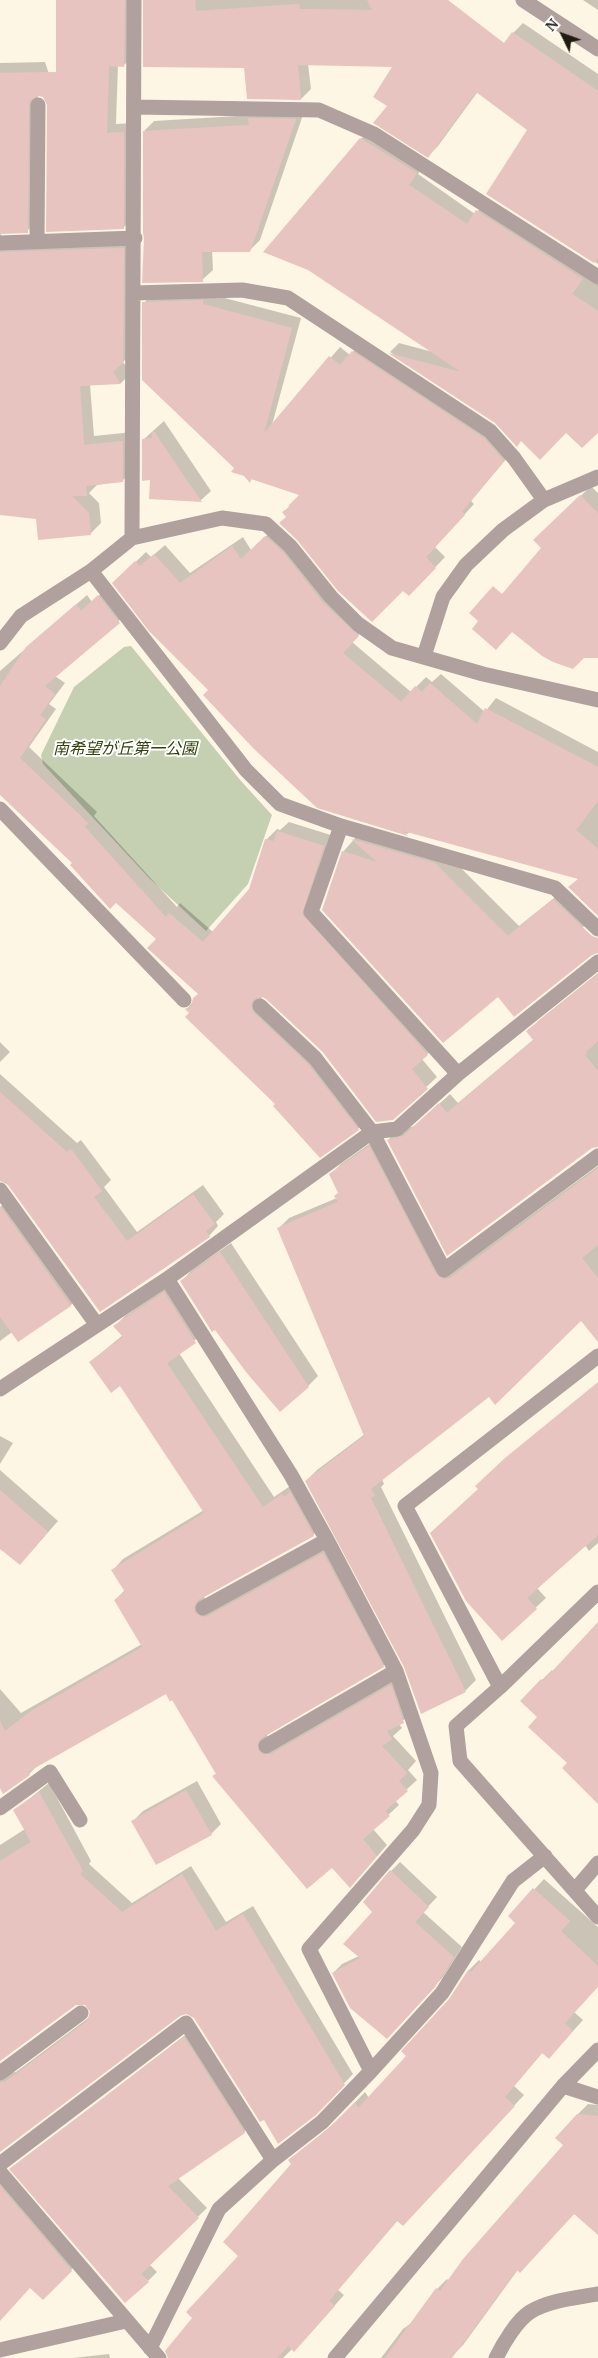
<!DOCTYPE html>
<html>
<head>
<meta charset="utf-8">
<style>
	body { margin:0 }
	#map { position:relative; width:598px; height:2358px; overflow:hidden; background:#fef6e4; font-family:"PT Serif",serif }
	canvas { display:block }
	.north { position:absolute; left:538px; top:10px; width:50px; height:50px; -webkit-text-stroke:4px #fff; paint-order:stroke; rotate:312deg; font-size:14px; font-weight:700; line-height:20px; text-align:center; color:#201c11 }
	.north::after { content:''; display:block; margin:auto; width:18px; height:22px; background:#201c11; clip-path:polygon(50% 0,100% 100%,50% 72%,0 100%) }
</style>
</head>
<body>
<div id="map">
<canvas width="598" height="2358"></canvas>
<div class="north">N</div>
</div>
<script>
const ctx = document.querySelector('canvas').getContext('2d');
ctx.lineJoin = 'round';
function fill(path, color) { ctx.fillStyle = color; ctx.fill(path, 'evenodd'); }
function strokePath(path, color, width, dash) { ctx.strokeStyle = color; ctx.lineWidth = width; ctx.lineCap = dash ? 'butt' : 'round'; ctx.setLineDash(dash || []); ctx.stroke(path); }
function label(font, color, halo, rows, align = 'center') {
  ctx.font = font + ' "PT Serif","Noto Sans JP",serif'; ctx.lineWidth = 4; ctx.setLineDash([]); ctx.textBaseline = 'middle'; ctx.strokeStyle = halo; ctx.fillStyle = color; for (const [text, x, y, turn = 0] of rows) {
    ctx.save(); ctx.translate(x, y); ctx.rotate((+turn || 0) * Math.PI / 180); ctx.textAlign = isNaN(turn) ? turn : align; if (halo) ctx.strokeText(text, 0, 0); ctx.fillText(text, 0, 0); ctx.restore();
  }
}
fill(new Path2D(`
	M131,646L241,781L272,815L248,884L206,931L149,878L43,764L41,755L74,687L124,647Z`), '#c5d0b3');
fill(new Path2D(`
	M57,0H134V56L124,65H118L116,124L133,123V218L123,228L57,101Z
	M145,0H448L487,79L438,146L428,156L389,106L394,66L308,64L311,89L301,99L248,98L245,67Z
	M583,0H598V10Z
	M523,23L598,74V264L488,194L529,129L513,33Z
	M45,62L53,86L38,96L37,221L27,231L0,232V63Z
	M305,109L260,240L250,250H212L213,270L202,280L146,238L144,131L154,121L253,115Z
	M371,129L426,162L418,174L475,214L487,201L598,272V431L566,432L522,440L390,352L399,343L433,352L361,139Z
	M0,233L5,241L133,238V352L123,362L131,373L121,383L90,385L94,436L133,432V471L122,481L97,485L89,493L99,503L101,523L90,534L37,518L0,513Z
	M153,293L213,295L301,318L272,425L340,347L350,355L362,342L513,451L471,501L474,504L435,547L445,557L409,595L403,589L372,621L339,590L284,512L301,494L253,478L250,481L236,467L144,303Z
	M164,421L211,491L201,500L150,498L152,478L143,440Z
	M591,486L598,493V657L542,548L535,540Z
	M276,527L334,594L368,625L352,642L411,692L426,677L432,682L441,674L485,712L496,698L598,752V909L579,878L410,832L407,834L318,806L209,690L124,573L146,552L151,557L165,545L190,573L243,537L251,550Z
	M109,586L129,612L55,676L65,683L49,704L56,709L29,747L97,812L94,816L177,907L180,903L213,932L250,890L266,840L277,829L280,830L289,822L334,836L312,904L438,1044L422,1059L437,1077L392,1119L267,998L261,995L263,1002L368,1119L358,1129L277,1104L187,1009L199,994L157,939L0,793V671L87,595L92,602Z
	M363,829L446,853L519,926L564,890L592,917L578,933L498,995L343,852Z
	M598,973V1146L388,1140L398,1130L415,1126L450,1094L458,1103L534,1039L528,1032L538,1021Z
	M0,1042L10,1052L0,1062Z
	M0,1074L77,1143L81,1140L111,1180L104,1187L137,1232L203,1185L224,1214L216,1222L218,1226L209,1236L100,1310L0,1152Z
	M379,1137L446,1264L456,1270L598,1166V1314L581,1319L489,1396L382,1479L384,1484L381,1487L476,1680L465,1691L405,1666L306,1481L317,1470L365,1434L279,1228L289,1218L337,1198L339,1193L330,1175L341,1164Z
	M11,1199L80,1295L71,1305L18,1341L12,1332L0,1341V1207Z
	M231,1243L318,1376L308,1386L181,1282L191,1271Z
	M175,1282L206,1331L179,1353L274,1497L293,1484L324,1525L313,1535L204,1597L209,1606L334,1543L393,1656L383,1666L267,1735L272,1744L401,1675L414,1711L399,1724L402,1728L393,1736L416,1761L408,1770L417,1780L395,1800L399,1805L373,1829L387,1845L360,1876L332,1866L213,1776L217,1773L173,1699L166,1692L38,1765L29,1774L0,1786V1689L21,1713L142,1644L115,1600L125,1590L113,1570L123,1559L204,1510L120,1385L90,1362L123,1335L115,1326L125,1316Z
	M598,1387V1543L589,1551L585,1545L537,1588L546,1598L502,1639Z
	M0,1436L13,1443L0,1464Z
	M0,1470L58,1521L30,1553L0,1547Z
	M598,1627V1794L568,1763L539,1717L542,1680L552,1670L554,1672Z
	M197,1781L221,1824L211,1834L133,1821L143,1811Z
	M49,1783L91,1861L89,1864L132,1903L191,1866L226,1922L253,1906L353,2074L315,2114L264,2118L195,2017L184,2012L0,2151V1845L25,1829L14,1811ZM85,2003L90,2007L91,2016L16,2072L7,2073L1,2069L0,2061L75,2004Z
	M400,1862L437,1897L423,1912L462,1947L443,1977L396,2029L333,1973L342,1964L359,1956L391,1871Z
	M544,1879L598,1927V1986L574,2012L583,2020L549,2058L543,2052L514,2086L524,2095L413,2214L398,2220L338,2290L344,2295L304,2340L292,2349L283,2358H169L194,2318L240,2256L292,2164L290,2160L338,2120L365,2092L369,2098L408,2055L450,2000L469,1970L479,1960L481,1962L517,1923L510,1916Z
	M193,2029L253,2123L244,2132L178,2178L207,2208L149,2264L157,2272L148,2281L11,2169Z
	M588,2104L598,2105V2233L575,2213L534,2257L536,2245L463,2345L453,2355L441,2358H381L403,2329L414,2321L437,2289L447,2279L449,2281L565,2145L578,2114Z
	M0,2174L79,2262L43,2298L31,2286L0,2320Z
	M109,2354L110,2358H73Z`), '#0003');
fill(new Path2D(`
	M56,0H125L124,67L109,66L107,133L124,132V229L46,232L47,105L43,97L38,96L30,100L29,105L28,233L0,234V73L56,72Z
	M143,0H195L196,11L299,4L300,9L372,10L367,0H448L504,43L512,32L598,91V258L594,263L486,194L527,130L476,92L428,158L373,123L387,106L373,97L392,67L298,65L301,100L247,99L244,68L143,67Z
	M248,118L296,119L250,252H202L203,282L142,283L144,238L143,233V131L249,125Z
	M360,138L417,173L409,185L467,224L476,210L583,279L572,294L598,311V433L582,448L566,433L540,460L521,441L517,447L495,423L388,353L461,372L308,270L263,252Z
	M124,248L123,363L113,372L121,384L80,386L84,445L123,441V482L86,486L87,496H72L89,513L91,535L38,540L36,519L0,515V252Z
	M203,300V304L292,328L264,433L329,356L340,365L352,351L484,438L504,461L462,512L465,515L426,557L436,568L409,596L403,591L372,622L338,591L297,540L279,523L286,517L282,512L291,506H288L299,495L251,479L250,483L244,476L231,472L234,468L142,380V302Z
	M153,430L184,476L202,502L149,499L150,480L142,481V439L152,438Z
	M580,495L598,513V658H584L573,669L553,662L542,656L512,632L496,650L472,629L478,621L469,613L493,586L502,594L541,548L533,540Z
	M265,536L283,552L324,604L359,636L343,653L401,702L415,686L422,692L430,683L477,724L485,708L598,767V801L576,830L598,849V916L568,887L578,879L403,831L408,836L317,808L254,749L203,695L208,690L149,631L112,583L135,561L140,566L154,554L180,583L232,546L241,559Z
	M98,595L120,623L45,686L55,694L40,715L46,719L20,758L88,823L85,827L166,917L169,913L203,942L249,889L265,839L274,841L277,831L324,846L302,914L428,1055L412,1069L428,1089L393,1120L376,1122L322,1051L266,999L262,997L254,999L251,1004L253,1012L308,1064L359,1130L320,1158L273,1106L275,1104L185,1017L189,1013L185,1009L191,1006L193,998L198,994L147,948L156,939L116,903L110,909L70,865L72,863L0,795V686L26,647L76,604L81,611Z
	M351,839L435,863L508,936L553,899L592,936L598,938V953L592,955L514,1017L498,997L443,1043L322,910L342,851L377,862Z
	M598,974V1041L586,1052L587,1054L585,1055L598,1071V1147L592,1148L447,1256L387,1140L403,1136L439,1103L447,1113L533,1040L526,1031Z
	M0,1092L67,1152L71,1149L102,1191L94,1197L127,1241L193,1194L215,1224L206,1231L210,1237L100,1312L8,1185L0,1181Z
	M369,1146L436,1274L444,1279L450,1278L598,1168V1245L582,1258L598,1278V1342L581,1321L495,1405L489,1397L371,1489L375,1495L371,1498L466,1692L421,1714L404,1667L305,1481L364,1436L277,1228L338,1202L334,1196L338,1193L329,1174Z
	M0,1206L71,1306L18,1342L0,1317Z
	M220,1252L309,1387L280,1412L246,1372L215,1330L212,1332L180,1281Z
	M164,1292L196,1343L167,1363L263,1507L282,1494L284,1497L290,1492L314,1536L198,1600L194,1607L195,1613L202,1617L208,1616L323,1553L384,1667L261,1738L258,1742V1750L262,1754H271L391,1685L404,1723L387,1731L392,1739L382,1746L407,1773L399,1781L408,1791L385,1811L390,1816L363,1839L377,1856L350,1888L332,1868L307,1889L212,1776L216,1774L172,1700L170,1702L166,1694L28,1772L30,1775L3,1794L0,1788V1721L5,1731L31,1711L142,1647L114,1600L125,1592L111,1570L204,1513L120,1386L111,1393L89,1362L123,1337L113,1326Z
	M598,1382V1535L527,1598L537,1609L502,1641L466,1601L430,1533L478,1489L475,1486L505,1458Z
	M0,1490L48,1532L20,1565L0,1549Z
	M598,1622V1804L562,1768L567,1763L528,1727L537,1717L520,1701L541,1679L543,1681Z
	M186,1790L212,1835L156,1865L131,1821Z
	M39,1792L83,1871L80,1874L122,1912L182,1874L216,1931L243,1914L345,2085L316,2115L278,2144L264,2120L260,2122L194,2018L186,2014L180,2016L0,2152V2082L6,2081L87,2021L90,2012L85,2005H76L0,2061V1861L31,1842L13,1810Z
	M390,1870L429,1907L415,1922L454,1957L435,1987L387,2039L350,2008L332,1973L360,1958L343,1944L372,1912L363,1902Z
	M533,1888L570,1921L561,1931L598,1966V1987L565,2023L573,2031L549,2059L542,2053L505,2097L515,2106L403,2226L397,2221L329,2301L335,2306L294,2352L288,2346L277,2358H168L165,2351L192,2318L186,2312L238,2256L223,2242L291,2164L288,2160L328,2129L355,2102L358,2108L406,2056L401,2051L449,1999L468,1970L471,1972L515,1923L508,1916Z
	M184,2037L245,2133L168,2186L199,2218L141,2274L149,2282L125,2303L9,2169Z
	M577,2114L598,2116V2235L574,2214L520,2273L517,2270L452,2358H385L436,2288L440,2291L463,2259L563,2145L555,2138Z
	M0,2186L72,2271L43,2300L30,2288L0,2321Z`), '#e8c4c0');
strokePath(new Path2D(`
	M523,0L598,49
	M135,107L319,110L374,134L598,277
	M37,242L38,105
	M0,243L135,238
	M134,293L242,290L288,298L490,431L514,458L544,500
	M132,538L134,0
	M91,571L246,770L280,804L341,826L555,888L598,929
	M0,643L21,616L91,571L132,538L222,518L266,524L290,546L331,597L358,624L392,648L483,674L598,700
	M424,656L443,597L466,565L503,530L544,500L598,477
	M0,809L184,1000
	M341,826L311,912L458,1074
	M260,1006L315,1058L372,1132L444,1270L598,1156
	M0,1190L97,1325
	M167,1279L291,1475L327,1540L396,1671L431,1773L429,1805L413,1830L309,1949L371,2071
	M0,1389L167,1279L372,1132L397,1129L458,1074L598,962
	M598,1592L500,1687L456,1726L460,1761L598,1917
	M203,1608L327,1540
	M500,1687L405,1506L598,1356
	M266,1746L396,1671
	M0,1808L50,1772L80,1820
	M575,1890L598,1863
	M0,2073L81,2013
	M563,2086L598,2097
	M0,2164L186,2023L273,2160
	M0,2172L159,2358
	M150,2348L219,2209L273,2160L322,2122L371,2071L442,1993L513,1881L545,1856
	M0,2350L126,2321
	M335,2358L563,2086L598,2050
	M496,2358C503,2344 517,2320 530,2312C550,2300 576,2298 598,2294`), '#b0a09e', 15);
label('italic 16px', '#324109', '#fff', [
	["南希望が丘第一公園",125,749]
]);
</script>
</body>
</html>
